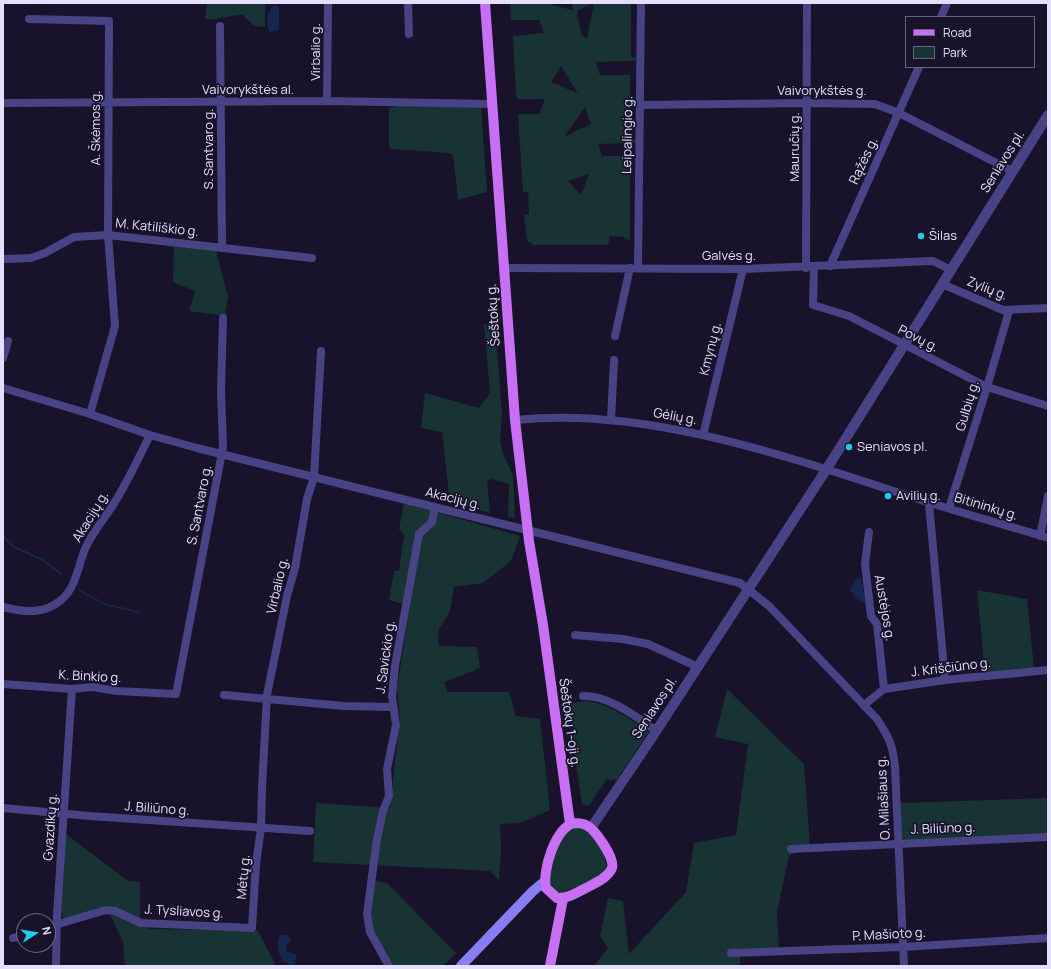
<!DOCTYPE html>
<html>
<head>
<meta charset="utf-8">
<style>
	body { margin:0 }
	#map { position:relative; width:1051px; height:969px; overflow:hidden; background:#18132a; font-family:Manrope,sans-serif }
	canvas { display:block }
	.frame { position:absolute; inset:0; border:4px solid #e4dffc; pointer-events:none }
	.legend { position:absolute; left:905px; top:16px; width:130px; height:52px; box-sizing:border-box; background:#18132a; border:1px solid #6a657e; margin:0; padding:5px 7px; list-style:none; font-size:12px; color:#e4dffc }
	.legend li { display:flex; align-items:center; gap:8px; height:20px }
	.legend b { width:20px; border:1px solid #6a657e }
	.north { position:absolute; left:16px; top:913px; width:40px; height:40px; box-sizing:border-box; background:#18132a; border:1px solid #6a657e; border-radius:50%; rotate:78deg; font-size:11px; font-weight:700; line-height:16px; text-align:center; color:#e4dffc }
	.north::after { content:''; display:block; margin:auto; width:14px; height:18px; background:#1ccceb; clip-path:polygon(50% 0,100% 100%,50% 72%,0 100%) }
</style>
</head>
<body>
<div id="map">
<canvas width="1051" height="969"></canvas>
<div class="frame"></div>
<ul class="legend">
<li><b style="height:5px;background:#c870f3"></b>Road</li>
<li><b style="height:11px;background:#173333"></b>Park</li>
</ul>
<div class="north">N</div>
</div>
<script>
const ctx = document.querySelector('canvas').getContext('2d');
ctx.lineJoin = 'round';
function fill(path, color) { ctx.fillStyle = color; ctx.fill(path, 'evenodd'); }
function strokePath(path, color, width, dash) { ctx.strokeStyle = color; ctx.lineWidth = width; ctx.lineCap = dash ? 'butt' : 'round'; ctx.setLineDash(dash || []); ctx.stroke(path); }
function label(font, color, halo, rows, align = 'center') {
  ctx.font = font + ' Manrope,sans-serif'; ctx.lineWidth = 3.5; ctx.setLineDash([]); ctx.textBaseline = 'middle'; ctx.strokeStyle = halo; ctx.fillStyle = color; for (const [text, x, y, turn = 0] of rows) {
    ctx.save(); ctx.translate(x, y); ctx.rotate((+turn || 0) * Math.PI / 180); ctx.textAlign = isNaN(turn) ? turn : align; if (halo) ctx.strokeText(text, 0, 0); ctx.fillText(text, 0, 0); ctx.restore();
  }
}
fill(new Path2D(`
	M207,3H265V27L254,26L243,15C230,15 218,20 205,19Z
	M510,3H552L551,5L573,10L572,3H593L577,11L581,34L587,39L594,3H631V57L637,58L634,61L596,62L600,75H630V139L636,140L635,143L598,144L602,156H630V240L625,239V237L610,236L608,245H534L527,241L524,215L529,214L528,192H523L518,114H539L545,99H518L516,96L513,36L544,33L539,20H511ZM561,66L577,92V93L551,82ZM585,107L591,124L564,137ZM589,174L581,195L568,181Z
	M397,106L481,107L487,192L458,200L453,155L448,153L391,149L389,146V108Z
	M174,246L216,250L228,297L225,316L189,311L195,291L173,282Z
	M484,324L495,325L502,413L500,440L503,454L513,475L515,518L508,517L509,484L491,479L487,482L490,513L450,502L442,432L421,428L425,393L479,408L490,393Z
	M404,503L520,536L511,561L483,583L454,587L450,611L438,631L439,646L477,647L480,668L444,682L447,692H509L516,716L540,719L550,810L521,823L500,824L501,851L499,880L490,871L313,862L316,803L390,808L400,719L397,688L410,606L389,600L394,571H399L404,535L399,529Z
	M977,590L1027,599L1034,668L985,673Z
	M727,689L804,764L810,845L789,856L777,912L779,949L740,948V966H594L608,948L600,936L608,898L623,901L629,954L686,892L694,843L736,835L748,744L715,737Z
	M584,701C607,702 629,719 649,731L617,779L606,780L589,806L582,804L567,704Z
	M1048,798V834L905,841L902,839L900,803Z
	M571,828C575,828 581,827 584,828C594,833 613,862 604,872C597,880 577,888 567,893L561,894L553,890L549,880L559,840Z
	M66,834L128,881L140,882V925L151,929L258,931L276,966H125L123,942L107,908L66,918H63L61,914Z
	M374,881L387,883L456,953L443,966H394L372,930L370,917Z`), '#173333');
fill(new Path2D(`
	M272,6H278L279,9V30L270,32C265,25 267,13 272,6Z
	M861,577L866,604L857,599L850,590L854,581Z
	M281,935H286L290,938L291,942L287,945L286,951L296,955L295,964C281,969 273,943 281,935Z`), '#14274d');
strokePath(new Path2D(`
	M3,536L14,547L43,560L61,574
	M79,590L104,604L138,612`), '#14274d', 2);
strokePath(new Path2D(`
	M408,3L409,34
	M941,17L947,3
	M29,19L109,21L108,235L115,326L90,414
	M220,26L222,247
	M327,101L328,3
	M3,103L327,101L492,104
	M641,105L807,103L875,104L899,113L1012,171
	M3,259L31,258L45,253L74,237L108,235L312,258
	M830,266L919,67
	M814,267L813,305L849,316L987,387L1048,406
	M504,268L743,269L933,261L951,270
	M638,268L641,3
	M806,268L807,3
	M942,284L1003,310L1048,308
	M615,336L630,268
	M3,358L8,341
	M3,388L90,414L150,435L197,448L740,583L769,606L877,719C889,737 893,746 895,767L904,966
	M515,420C646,406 789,457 912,497C957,512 1003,524 1048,538
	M611,420L614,360
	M703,435L743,269
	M929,503L945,680
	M949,508L987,387L1009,311
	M869,532L865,564L871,616L877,624L884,689
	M1040,536L1048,496
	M3,607C23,612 44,615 61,600C76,588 78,566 85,549C92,533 104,519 113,505C127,483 138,459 150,435
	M575,635L623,639L648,644L698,667
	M3,684L72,689L92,687L117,691L176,694L223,447L221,391L223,318
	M224,695L344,706L393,707
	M583,696C609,695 636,717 657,731
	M864,705L884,689L945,680L1048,670
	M3,808L90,816L310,831
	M791,849L1048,837
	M48,927L106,910L115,911L141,923L252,928L256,864L261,828L262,787L267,695L287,596L295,568L307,499L314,477L321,351
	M13,938L24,935
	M731,953L903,947L1048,938
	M56,966L57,915L72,689
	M389,966L370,932L367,914L377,839L383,811L389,796L387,769L396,725L392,697L395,666L419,534L432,522L435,507`), '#484385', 8);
strokePath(new Path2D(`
	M591,828L651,739L826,470L1048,115`), '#484385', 10);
strokePath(new Path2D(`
	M461,966L533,891L545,881`), '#877ef4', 10);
strokePath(new Path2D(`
	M485,3L515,420L529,541L543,625L570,824
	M574,823C578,823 582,823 586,825C595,829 615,858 612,868C608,878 595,883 586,888C576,893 568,899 557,898L546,888C542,871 555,828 574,823Z
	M550,966L563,899`), '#c870f3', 10);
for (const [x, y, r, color] of [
	[921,236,4,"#1ccceb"],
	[849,447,4,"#1ccceb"],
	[888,496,4,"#1ccceb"]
]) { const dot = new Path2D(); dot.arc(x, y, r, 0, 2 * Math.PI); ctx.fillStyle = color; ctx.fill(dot); strokePath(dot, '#18132a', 1.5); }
label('13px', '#e4dffc', '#18132a', [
	["Virbalio g.",316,52,-90],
	["Vaivorykštės al.",248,90],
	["Vaivorykštės g.",822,91],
	["A. Škėmos g.",96,128,-90],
	["Leipalingio g.",628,135,-89],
	["Mauručių g.",795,147,-90],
	["S. Santvaro g.",209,149,-90],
	["Rąžės g.",864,161,-65],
	["Seniavos pl.",1003,162,-58],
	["M. Katiliškio g.",157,228,6],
	["Galvės g.",729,256],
	["Zylių g.",987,289,21],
	["Šeštokų g.",494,315,-94],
	["Povų g.",918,339,27],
	["Kmynų g.",711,349,-76],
	["Gulbių g.",968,406,-73],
	["Gėlių g.",675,417,10],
	["Akacijų g.",453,499,14],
	["S. Santvaro g.",200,505,-79],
	["Bitininkų g.",986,507,17],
	["Akacijų g.",91,517,-59],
	["Virbalio g.",278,586,-77],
	["Austėjos g.",884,608,80],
	["J. Savickio g.",386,657,-82],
	["J. Kriščiūno g.",951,668,-7],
	["K. Binkio g.",90,677,3],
	["Seniavos pl.",655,708,-57],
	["Šeštokų 1-oji g.",569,723,82],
	["O. Milašiaus g.",884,798,-93],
	["J. Biliūno g.",157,809,4],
	["Gvazdikų g.",51,827,-86],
	["J. Biliūno g.",943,829,-2],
	["Mėtų g.",244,877,-85],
	["J. Tysliavos g.",184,912,3],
	["P. Mašioto g.",889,935,-3]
]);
label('13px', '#e4dffc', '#18132a', [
	["Šilas",929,236],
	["Seniavos pl.",857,447],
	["Avilių g.",896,496]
], 'left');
</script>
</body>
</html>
